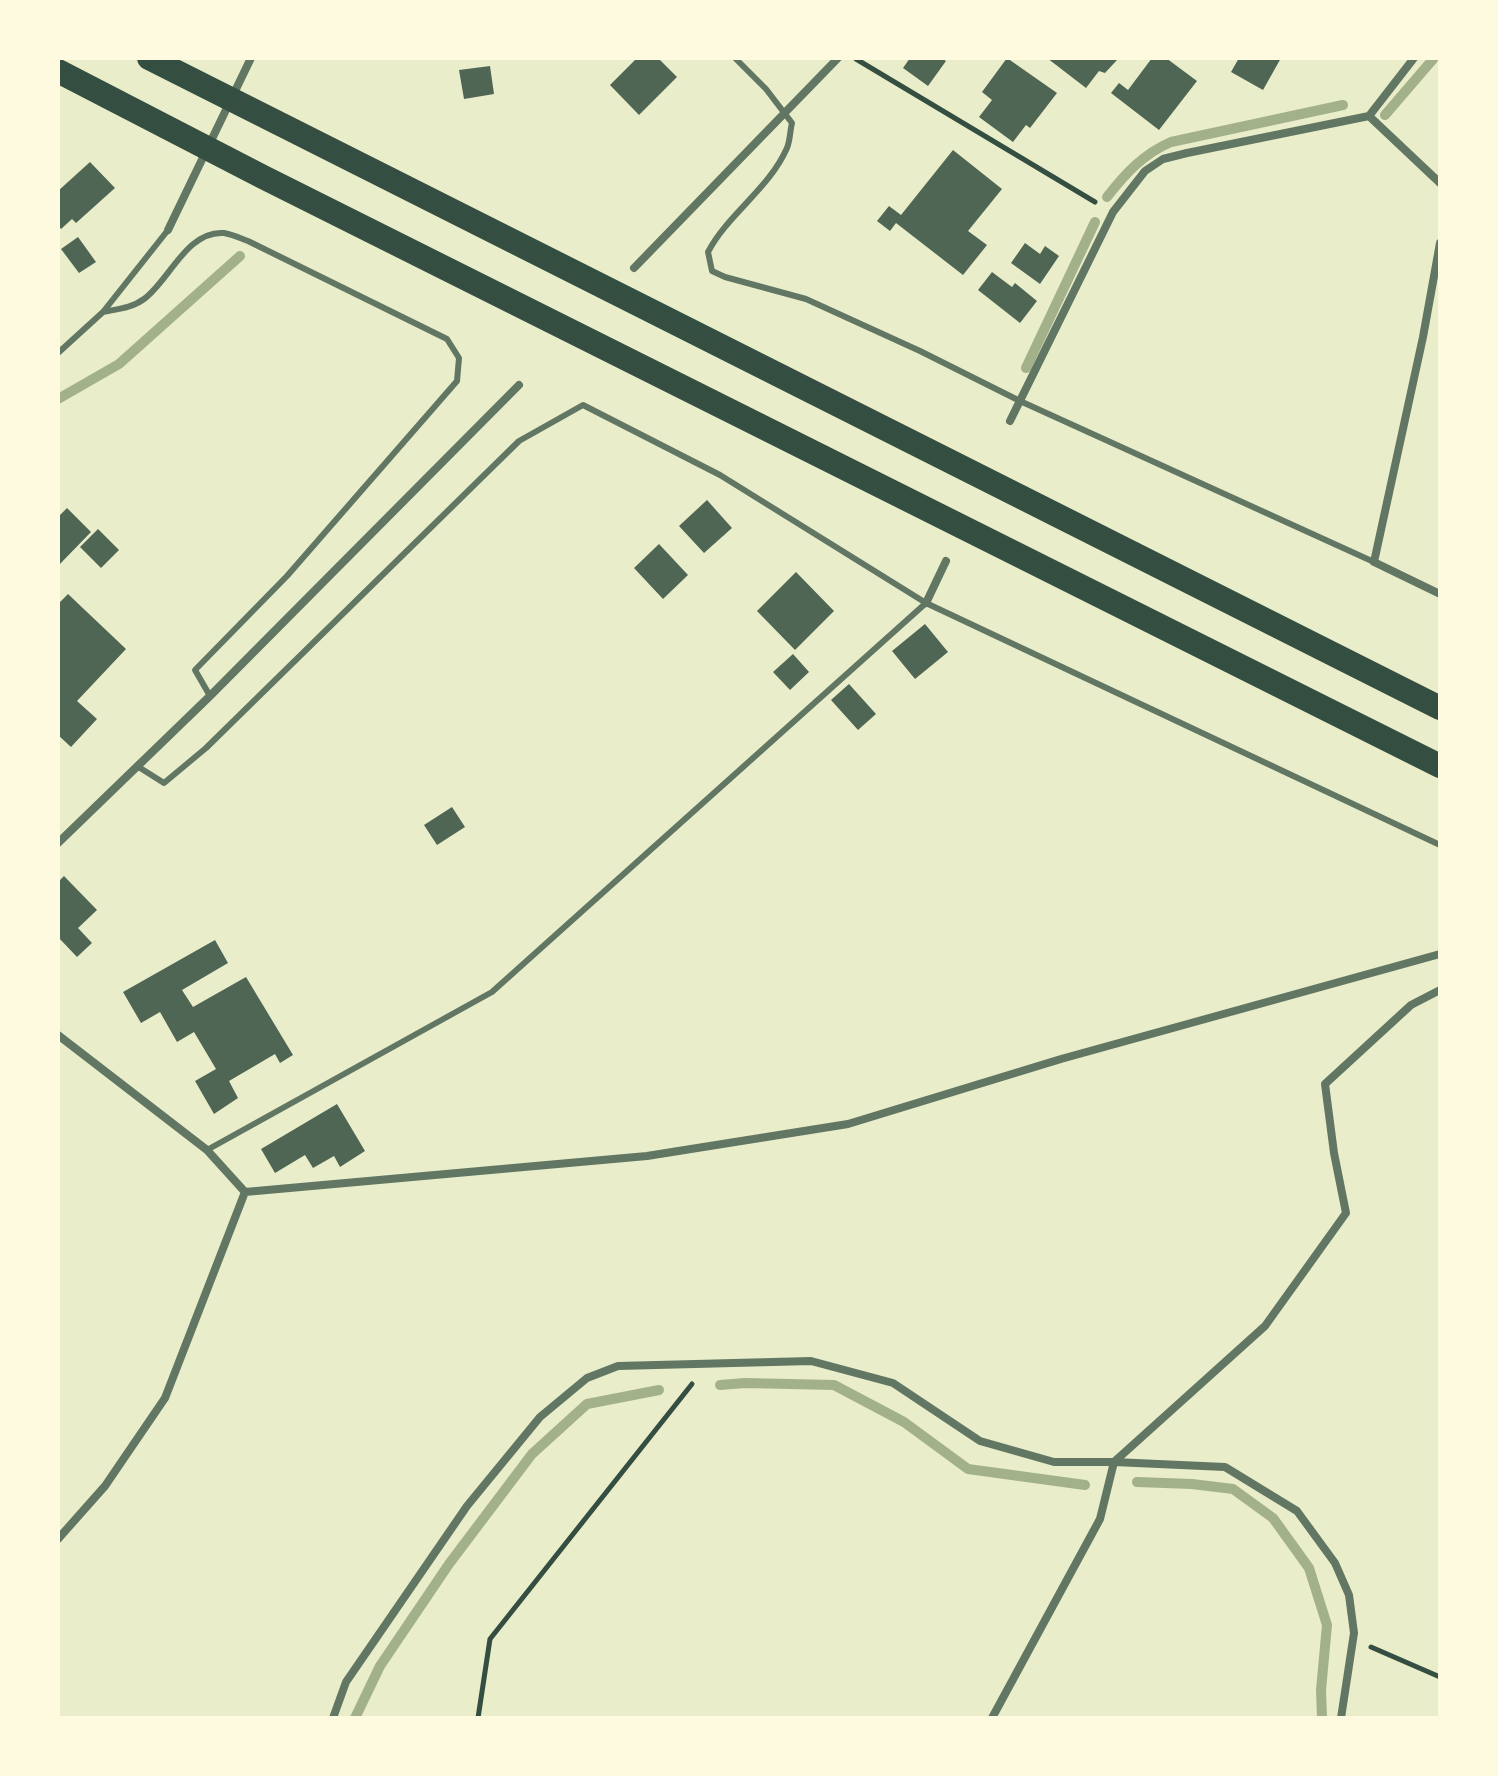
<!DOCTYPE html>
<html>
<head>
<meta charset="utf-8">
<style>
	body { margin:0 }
	#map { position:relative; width:1498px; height:1776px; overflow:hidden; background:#e9edc9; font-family:"Open Sans",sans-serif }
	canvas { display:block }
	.frame { position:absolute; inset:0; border:60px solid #fefae0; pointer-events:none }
</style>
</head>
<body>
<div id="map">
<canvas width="1498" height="1776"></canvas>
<div class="frame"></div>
</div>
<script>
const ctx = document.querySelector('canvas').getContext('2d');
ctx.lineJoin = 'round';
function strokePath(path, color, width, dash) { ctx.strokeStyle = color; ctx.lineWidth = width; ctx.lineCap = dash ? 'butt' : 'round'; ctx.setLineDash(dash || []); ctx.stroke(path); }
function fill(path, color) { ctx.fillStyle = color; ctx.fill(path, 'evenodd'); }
strokePath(new Path2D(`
	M1385,115L1434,58
	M1107,197C1125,174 1143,154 1171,142L1343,105
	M1026,368L1095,222
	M58,399L119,364L240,256
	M720,1385L745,1383L834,1385L904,1422L968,1469L1085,1485
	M1137,1482L1192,1484L1233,1489L1273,1518L1309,1568L1327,1625L1321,1690L1322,1718
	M355,1718L380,1666L449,1564L532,1454L587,1404L659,1390`), '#a3b18a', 10);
fill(new Path2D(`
	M637,58H658L677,77L639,115L610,85Z
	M910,58H941L946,61L928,86L903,68Z
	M1007,58L1057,93L1030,128L1026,125L1013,142L979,117L992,100L982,92Z
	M1047,58H1114L1117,60L1105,73L1099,71L1086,88Z
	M1152,58H1166L1197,81L1159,130L1111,93L1119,83L1128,90Z
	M1239,58H1281L1263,90L1231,72Z
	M490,66L494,94L464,99L459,70Z
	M953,150L1002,189L968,231L987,245L963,275L896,223L890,231L877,221L889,206L901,215Z
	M90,162L115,188L76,223L72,219L61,229L58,225V191Z
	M78,237L96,262L79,273L61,249Z
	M1025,243L1040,254L1045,246L1059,256L1040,284L1011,263Z
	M992,272L1012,287L1015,283L1037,301L1020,323L978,290Z
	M707,500L732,528L704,553L679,526Z
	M67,508L91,532L58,566V517Z
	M98,529L119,550L101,568L80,547Z
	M659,544L688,575L663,599L634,568Z
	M796,572L834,611L795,650L757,611Z
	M68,594L126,649L77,701L97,719L71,747L58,735V604Z
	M925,624L948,652L915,679L892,651Z
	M793,654L809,672L790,690L773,672Z
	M849,684L876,714L858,730L831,700Z
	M452,807L465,827L437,845L424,825Z
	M64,876L97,910L78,928L92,943L77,957L58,937V882Z
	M215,940L228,963L182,990L193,1007L246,977L293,1055L280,1063L275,1054L229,1081L238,1098L214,1114L195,1081L216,1069L194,1032L177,1042L160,1012L141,1023L123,992Z
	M337,1104L365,1151L340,1167L334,1156L313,1168L305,1155L275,1173L261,1149Z`), '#4f6655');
strokePath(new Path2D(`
	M856,59L1095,202
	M1371,1647L1440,1677
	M478,1718L490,1639L692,1384`), '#344e41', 5);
strokePath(new Path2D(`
	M735,58L766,89L792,123C790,131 790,141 787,148C769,189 728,214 708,252L712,271L725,277L806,299L920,351L1020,401L1374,562
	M103,312C117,309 132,308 144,299C169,281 187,230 224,233C231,234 240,238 248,241L447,339L459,358L457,381L287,576L195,670L210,696
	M58,353L103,312L168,230
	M137,766L164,783L206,748L519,441L583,405L720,475L926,603L1440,845
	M207,1150L492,992L926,603`), '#617663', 6);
strokePath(new Path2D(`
	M1369,116L1440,183
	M168,230L251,58
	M1440,243L1423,337L1374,562L1440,594
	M634,268L838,58
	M1010,421L1113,212L1145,171L1163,159L1187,153L1369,116L1414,58
	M926,603L946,561
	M58,843L210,696L519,385
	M58,1035L207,1150L245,1192
	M245,1192L647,1156L848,1124L1061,1059L1440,954
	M58,1539L105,1486L165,1398L245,1192
	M333,1718L346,1682L467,1506L540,1417L587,1378L618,1366L811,1361L893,1383L980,1441L1054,1462H1114L1225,1467L1297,1511L1335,1563L1349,1595L1354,1633L1341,1718
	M992,1718L1100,1519L1114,1462L1265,1326L1346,1213L1334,1153L1325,1084L1411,1005L1440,990`), '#617663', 8);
strokePath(new Path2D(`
	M149,58L1440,708
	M58,71L263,177L1440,766`), '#344e41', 24);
</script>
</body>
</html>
